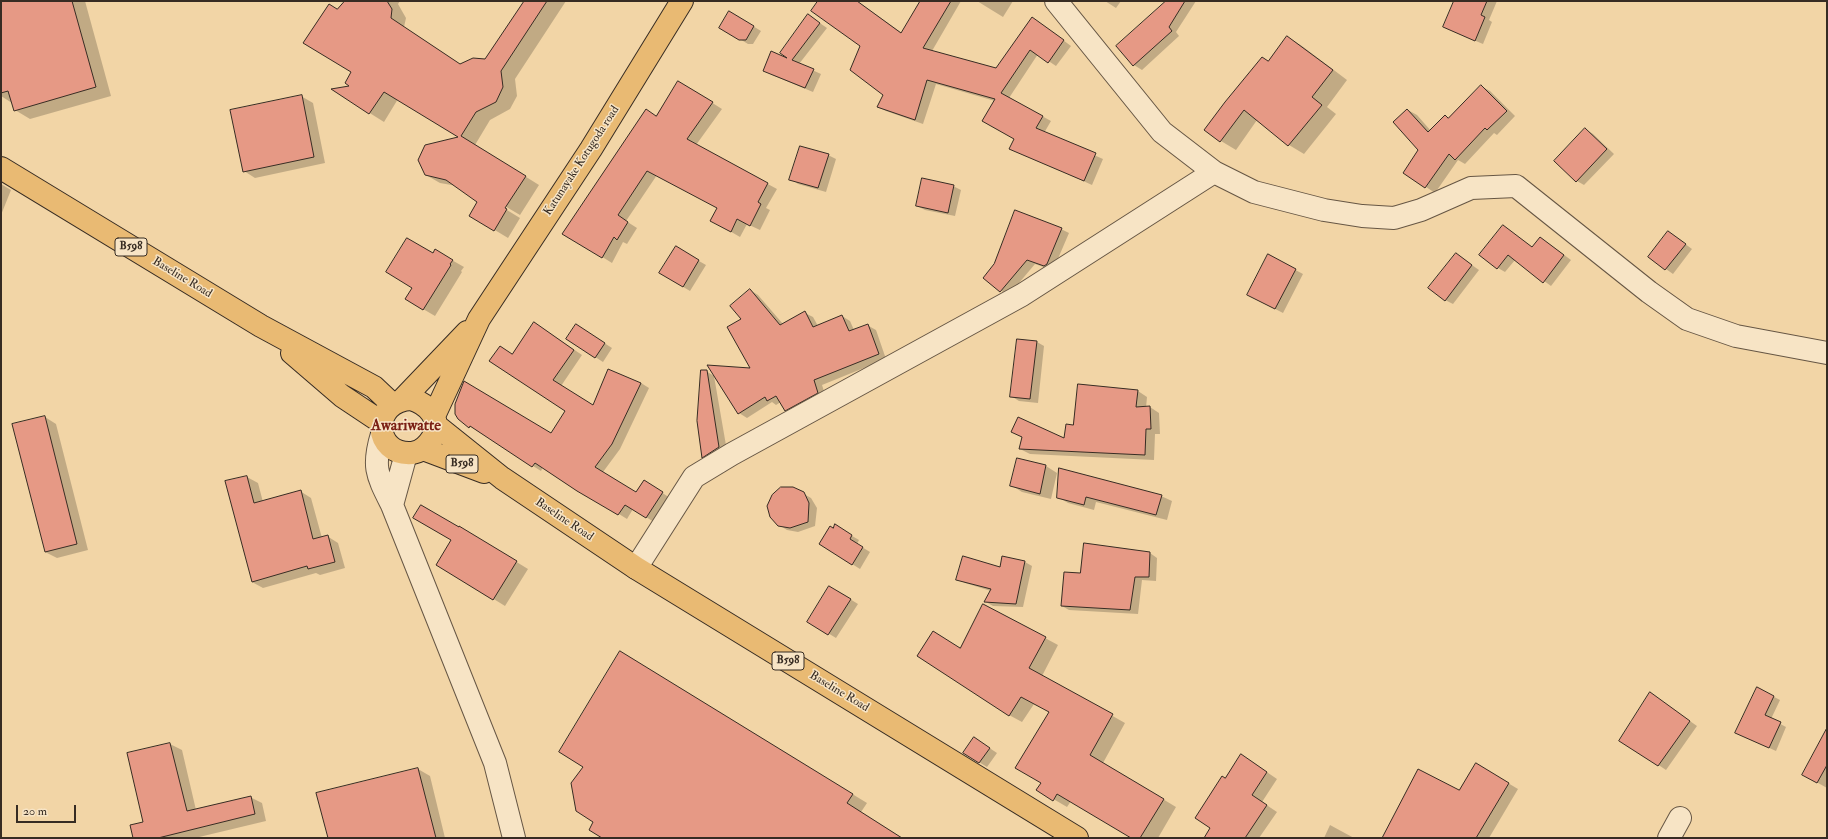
<!DOCTYPE html>
<html>
<head>
<meta charset="utf-8">
<style>
	body { margin:0 }
	#map { position:relative; width:1828px; height:839px; overflow:hidden; background:#f2d5a6; font-family:"IM FELL Double Pica",serif }
	canvas { display:block }
	.frame { position:absolute; inset:0; border:2px solid #372c23; pointer-events:none }
	.scale { position:absolute; left:16px; top:805px; width:60px; height:18px; box-sizing:border-box; border:2px solid #372c23; border-top:0; padding-left:5px; font-size:12px; line-height:14px; white-space:nowrap; color:#372c23; -webkit-text-stroke:3px #f7e4c5; paint-order:stroke }
</style>
</head>
<body>
<div id="map">
<canvas width="1828" height="839"></canvas>
<div class="frame"></div>
<div class="scale">20 m</div>
</div>
<script>
const ctx = document.querySelector('canvas').getContext('2d');
ctx.lineJoin = 'round';
function fill(path, color) { ctx.fillStyle = color; ctx.fill(path, 'evenodd'); }
function strokePath(path, color, width, dash) { ctx.strokeStyle = color; ctx.lineWidth = width; ctx.lineCap = dash ? 'butt' : 'round'; ctx.setLineDash(dash || []); ctx.stroke(path); }
function label(font, color, halo, rows, align = 'center') {
  ctx.font = font + ' "IM FELL Double Pica",serif'; ctx.lineWidth = 3; ctx.setLineDash([]); ctx.textBaseline = 'middle'; ctx.strokeStyle = halo; ctx.fillStyle = color; for (const [text, x, y, turn = 0] of rows) {
    ctx.save(); ctx.translate(x, y); ctx.rotate((+turn || 0) * Math.PI / 180); ctx.textAlign = isNaN(turn) ? turn : align; if (halo) ctx.strokeText(text, 0, 0); ctx.fillText(text, 0, 0); ctx.restore();
  }
}
fill(new Path2D(`
	M1,1H85L111,96L30,119L15,110L12,103L1,96Z
	M347,1H400L398,4L406,18L404,27L461,65L486,60L525,1H566L515,79L517,96L510,109L490,120L475,145L539,185L520,215L503,205L502,207L520,218L508,238L470,215L479,201L457,186L440,183L426,175L460,137L398,99L384,122L333,90L352,86L353,72L338,10Z
	M820,1H857L902,33L921,1H961L932,51L996,69L1040,23L1071,46L1056,66L1038,54L1009,98L1051,121L1044,133L1103,159L1092,185L1010,148L1015,139L995,101L936,84L923,124L886,111L878,107L885,95L861,46Z
	M977,1H1013L1003,17Z
	M1105,1H1121L1116,8Z
	M1168,1H1196L1176,32L1179,36L1142,70L1134,65L1117,46Z
	M1455,1H1497L1489,20L1492,22L1483,44L1452,31Z
	M730,12L761,31L753,44H748L720,27Z
	M808,15L827,28L799,64L821,74L813,92L772,75L791,60Z
	M1288,37L1302,46L1347,80L1327,107L1336,114L1304,154L1289,145L1257,120L1236,150L1221,141L1269,62Z
	M1481,86L1490,91L1515,116L1497,135L1494,133L1465,164L1458,160L1435,193L1404,172L1420,150L1408,110L1417,115L1431,131L1449,119Z
	M687,87L722,109L696,145L777,189L766,208L770,210L760,230L747,224L740,237L721,226L719,208L657,175L626,221L637,228L627,244L623,242L612,263L564,233L657,117Z
	M301,96L313,103L325,163L255,178L244,171Z
	M1585,129L1593,134L1614,154L1584,185L1577,181L1555,161Z
	M828,155L836,159L826,192L798,184L791,179Z
	M1,184L11,190L1,215Z
	M953,186L961,190L955,216L925,210L917,206Z
	M1503,226L1533,248L1541,238L1571,260L1551,286L1515,260L1505,272L1498,268Z
	M1061,229L1069,233L1054,268L1052,270L1035,264L1008,296L984,277Z
	M1669,232L1692,249L1673,274L1649,257Z
	M676,248L706,265L690,291L660,273Z
	M436,251L464,267L461,271L462,272L435,316L406,299Z
	M1456,254L1479,270L1453,304L1445,300Z
	M1269,256L1303,274L1283,313L1256,299Z
	M750,290L758,295L783,324L805,313L813,317L818,326L842,316L850,321L854,330L867,325L876,330L886,359L822,385L826,397L794,415L785,410L781,402L776,405L772,402L747,418L739,413L751,369L743,319Z
	M542,328L582,355L561,386L593,406L641,383L649,388L620,449L603,472L636,493L652,486L670,498L654,522L633,509L627,519L543,467L541,471L533,466L459,419L552,434L566,411L512,355Z
	M584,330L612,348L603,362L567,339Z
	M1037,342L1044,346L1038,403L1019,401L1011,396Z
	M706,371L714,376L727,451L710,461L703,457Z
	M1138,391L1147,397L1146,408L1150,407L1159,413L1160,434H1155L1154,460L1030,454L1020,449L1023,438L1012,432L1065,440Z
	M45,417L56,424L88,550L57,558L45,552Z
	M1018,459L1046,466L1057,473L1051,499L1022,492L1011,485Z
	M247,477L258,483L263,502L300,491L311,498L322,538L327,536L338,543L345,568L320,575L316,573L263,588L252,582Z
	M793,488L811,498L817,508L815,526L798,532L787,530L779,525Z
	M1161,496L1172,501L1167,520L1096,502L1094,510L1068,503L1058,497Z
	M835,526L859,540L857,544L870,552L860,569L852,564L833,529Z
	M459,528L471,534L528,569L505,606L437,564Z
	M1150,553L1157,558L1156,581L1142,580L1138,614L1069,610L1062,606L1080,574Z
	M1025,562L1032,566L1023,607L993,606L986,602L991,591L965,583L957,579Z
	M837,591L858,604L836,638L808,621Z
	M1045,638L1058,645L1042,676L1125,723L1103,763L1176,807L1158,838H1133L1071,801L1067,807L1038,790L1042,783L1050,712L1034,704L1022,722L1009,715L961,649Z
	M635,661L867,803L861,812L902,838H604L594,821L585,767Z
	M1757,688L1780,700L1771,719L1786,727L1776,751L1736,733Z
	M1657,698L1697,726L1666,770L1621,740Z
	M1827,730V788L1811,779Z
	M982,743L997,753L987,767L964,753Z
	M170,744L182,750L196,810L250,797L262,803L266,821L195,838H134L144,822Z
	M1252,762L1277,779L1262,802L1277,812L1259,838H1205L1212,828L1226,779Z
	M1476,764L1518,789L1489,838H1383L1460,791Z
	M418,769L430,776L445,838H329L317,793Z
	M1330,825L1354,838H1324Z`), '#0003');
const building = new Path2D(`
	M1,1H72L96,87L14,111L8,91L1,93Z
	M345,1H387L392,9L391,18L460,64L473,58L485,59L524,1H547L501,71L503,87L496,102L476,112L461,136L526,176L505,208L507,209L494,231L469,216L477,202L446,180L425,175L418,160L425,145L458,137L384,92L369,114L331,89L349,86L345,83L351,72L303,43L329,4L337,9Z
	M818,1H857L901,33L920,1H951L923,48L996,68L1032,17L1064,40L1048,63L1030,50L1001,93L1043,116L1036,128L1096,153L1084,181L1009,149L1014,139L982,121L995,99L927,80L915,120L877,107L883,95L850,70L860,46L811,11Z
	M1166,1H1185L1169,27L1172,31L1133,66L1116,46Z
	M1454,1H1487L1481,15L1485,17L1475,41L1443,27Z
	M729,11L754,26L746,40H739L719,28Z
	M808,14L820,23L792,60L814,69L805,88L763,71L771,51L787,58L780,53Z
	M1287,36L1333,70L1312,97L1322,105L1288,146L1244,110L1220,142L1204,130L1225,102L1262,57L1268,61Z
	M678,81L713,102L687,139L768,183L758,202L761,204L750,226L737,219L731,232L710,221L717,208L647,171L618,215L628,222L617,240L614,237L602,258L562,234L646,109L656,116Z
	M1481,85L1507,111L1487,130L1485,128L1455,160L1449,154L1425,188L1403,173L1418,150L1393,122L1407,109L1428,132L1445,115L1448,118Z
	M302,95L314,157L243,172L230,110Z
	M1585,128L1607,149L1576,182L1554,161Z
	M800,146L829,154L818,188L789,180Z
	M922,178L954,185L948,213L916,206Z
	M1015,210L1062,228L1047,264L1044,266L1027,260L1000,292L983,278L994,264Z
	M1503,225L1532,247L1540,237L1564,255L1543,283L1508,255L1497,269L1479,255Z
	M1668,231L1686,244L1665,270L1648,257Z
	M407,238L433,253L435,249L453,260L450,264L451,265L423,310L405,299L412,288L386,272Z
	M676,246L699,260L683,287L659,273Z
	M1456,253L1472,265L1445,301L1428,288Z
	M1268,254L1296,269L1275,309L1247,295Z
	M750,289L780,325L805,311L813,327L842,315L849,331L868,324L879,354L814,380L818,393L785,411L776,396L767,401L765,397L738,414L707,365L750,368L727,327L741,319L730,306Z
	M534,322L574,350L553,380L593,405L608,369L641,383L612,444L595,467L636,492L644,480L663,492L646,518L625,505L618,515L577,491L535,463L532,467L470,426L469,428L458,419L455,414V404L464,381L551,433L565,411L489,361L500,346L512,354Z
	M576,324L605,343L595,358L566,339Z
	M1017,339L1037,341L1030,399L1010,397Z
	M701,370H707L719,447L702,458L697,421Z
	M1078,384L1138,390L1136,407L1150,406L1151,429H1146L1145,455L1019,449L1022,437L1011,432L1018,417L1064,438L1066,424L1073,425Z
	M45,416L77,544L45,552L12,424Z
	M1017,458L1046,465L1040,494L1010,486Z
	M1059,468L1162,495L1156,515L1086,497L1084,505L1057,498Z
	M247,476L254,503L301,490L313,539L328,535L335,562L308,569L307,566L252,582L225,481Z
	M781,487H793L804,492L809,503L808,522L790,528L778,526L770,517L767,506L772,495Z
	M421,505L459,527V526L517,561L493,600L436,565L451,540L413,518Z
	M835,524L852,535L850,539L863,547L852,565L819,544L830,526L833,528Z
	M1084,543L1150,552L1149,577H1135L1130,610L1061,606L1064,572L1080,573Z
	M963,556L1000,567L1002,556L1025,561L1016,604L984,602L991,589L956,580Z
	M829,586L851,599L828,635L807,622Z
	M983,604L1046,637L1029,668L1113,714L1090,755L1164,799L1140,838H1131L1057,794L1053,801L1036,790L1041,783L1015,768L1049,712L1021,697L1009,716L917,656L933,631L960,648Z
	M620,651L853,794L847,803L902,838H602L589,830L593,822L576,811L571,783L583,767L559,752Z
	M1757,687L1774,696L1765,715L1781,722L1769,748L1735,733Z
	M1650,692L1690,721L1658,766L1619,741Z
	M1827,728V765L1817,783L1802,775Z
	M974,737L990,748L979,763L963,753Z
	M170,743L187,811L251,796L255,814L158,838H133L130,825L143,822L127,753Z
	M1241,754L1267,772L1252,795L1267,805L1245,838H1204L1210,828L1195,818L1222,776L1225,778Z
	M1476,763L1509,783L1476,838H1382L1418,769L1459,790Z
	M418,768L436,838H328L316,793Z`);
fill(building, '#e69985');
strokePath(building, '#372c23', 1);
const minor = new Path2D(`
	M1056,1L1162,132L1214,172L1254,192L1324,210L1362,216L1394,218L1421,210L1471,188L1516,186L1649,292L1687,319L1736,336L1827,353
	M382,434C372,467 377,475 392,505L495,763L514,838
	M392,505L406,454
	M636,568L694,477L732,454L1022,295L1214,172
	M1669,838L1680,818`);
const major = new Path2D(`
	M1,168L261,326L374,387L392,404
	M292,353L342,396L381,422
	M411,399C428,404 442,419 433,437C428,445 421,452 412,453C373,456 370,401 411,399Z
	M402,400L467,332
	M434,416L479,319L591,149L682,1
	M437,426L502,478L636,568L1077,838
	M423,449L484,472`);
strokePath(minor, '#665644', 24);
strokePath(major, '#372c23', 24);
strokePath(minor, '#f7e4c5', 22);
strokePath(major, '#e9ba73', 22);
for (const [x, y, w] of [
	[131,247,32],
	[462,464,32],
	[788,661,32]
]) { const box = new Path2D(); box.roundRect(x - w / 2, y - 9, w, 18, 3); ctx.fillStyle = '#f7e4c5'; ctx.fill(box); strokePath(box, '#372c23', 1); }
label('bold 11px', '#372c23', null, [
	["B598",131,247],
	["B598",462,464],
	["B598",788,661]
]);
label('12px', '#372c23', '#f7e4c5', [
	["Katunayake Kotugoda road",582,161,-57],
	["Baseline Road",182,278,31],
	["Baseline Road",564,520,34],
	["Baseline Road",839,692,31]
]);
label('bold 16px', '#7a1f14', '#f7e4c5', [
	["Awariwatte",406,427]
]);
</script>
</body>
</html>
